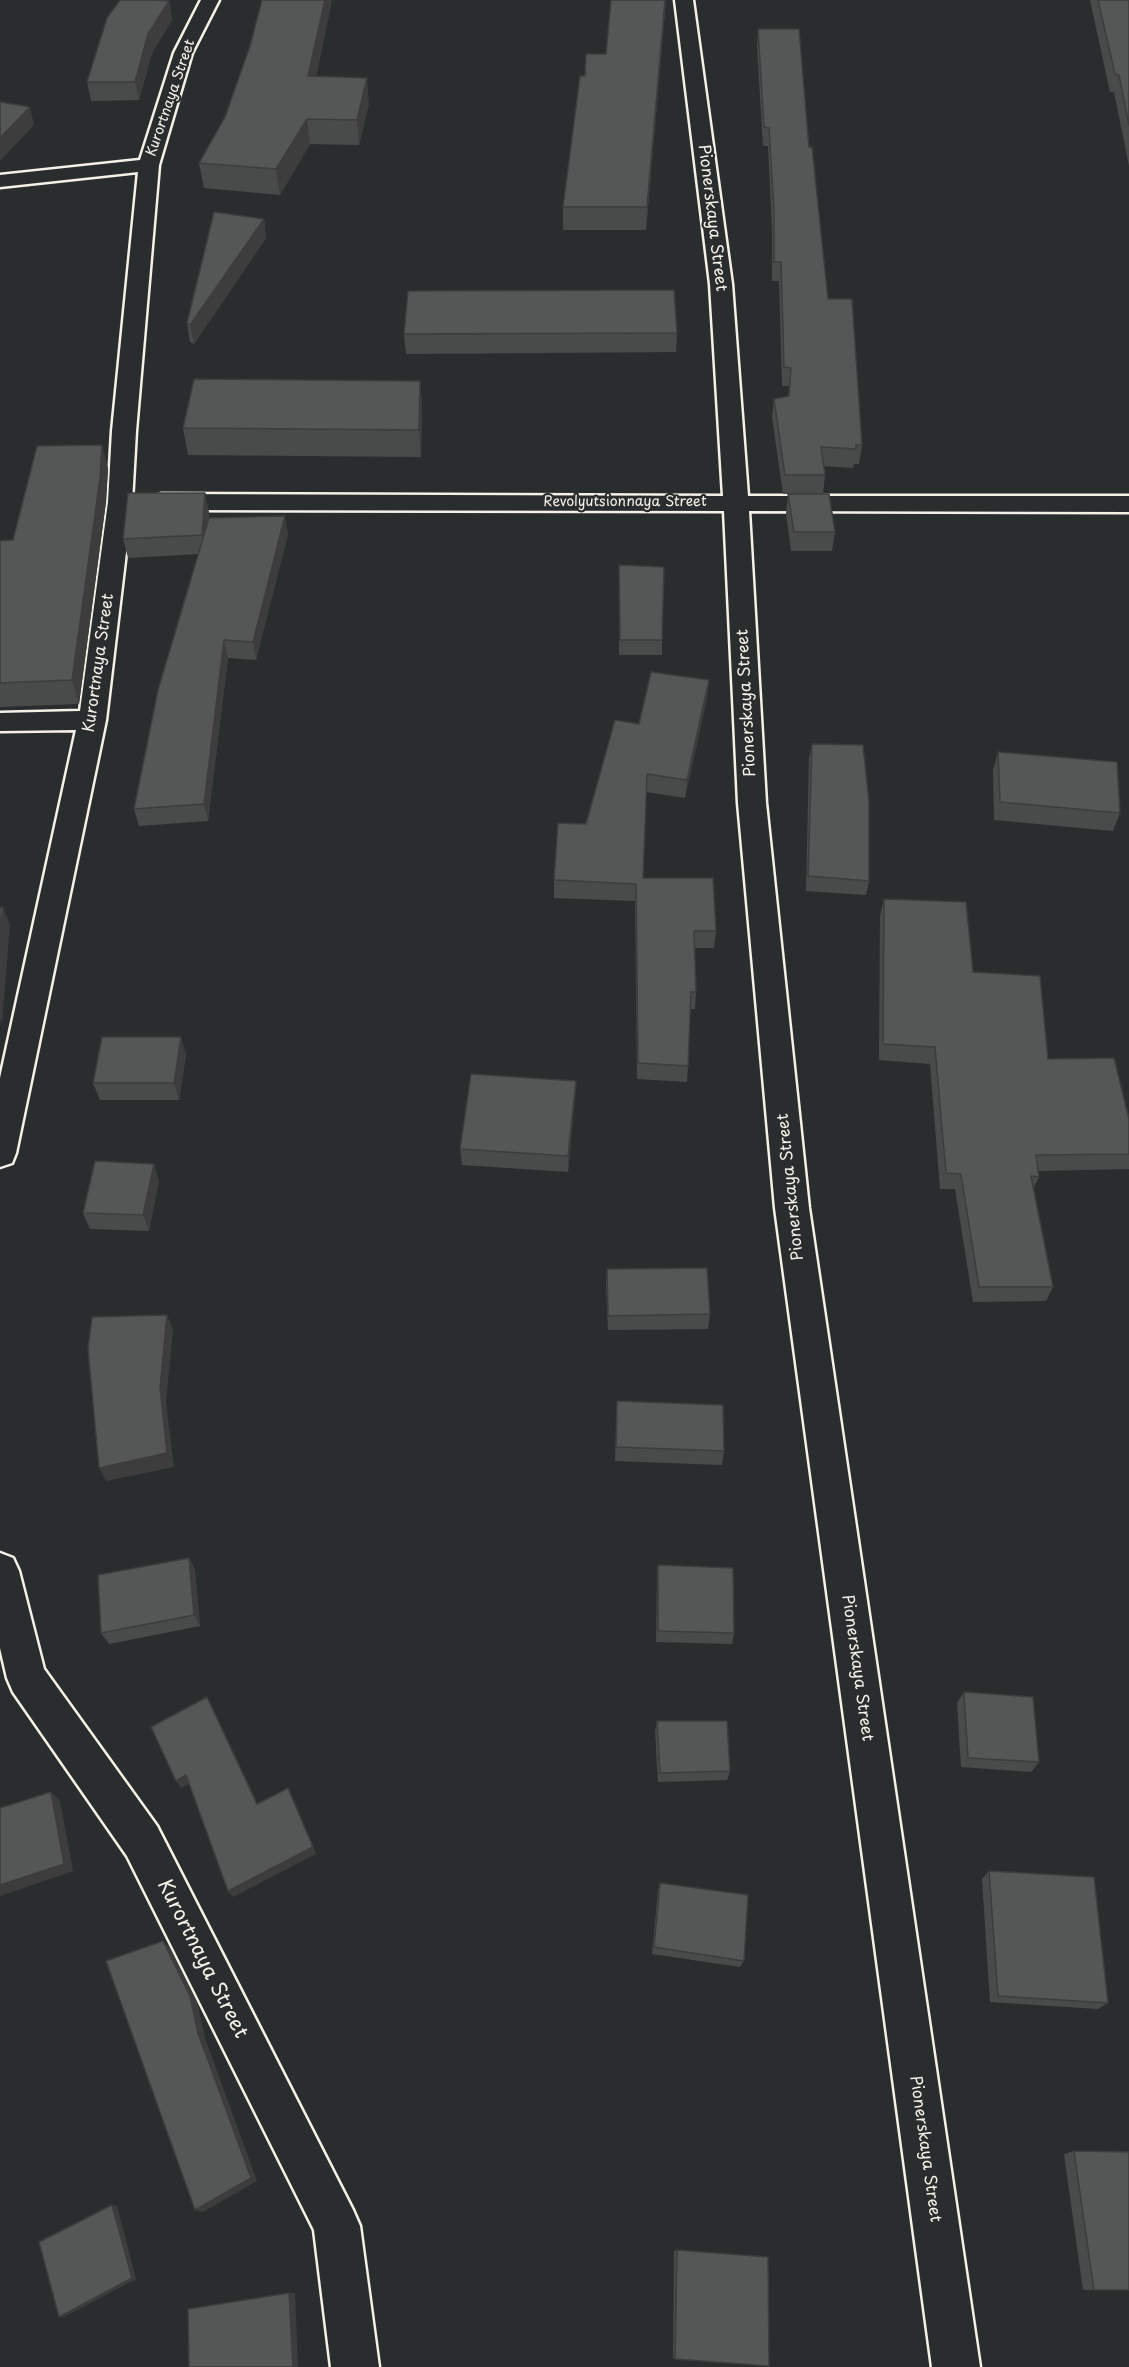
<!DOCTYPE html>
<html>
<head>
<meta charset="utf-8">
<style>
	body { margin:0 }
	canvas { display:block; background:#2a2d2e }
</style>
</head>
<body>
<canvas width="1129" height="2367"></canvas>
<script>
const ctx = document.querySelector('canvas').getContext('2d');
ctx.lineJoin = 'round';
function strokePath(path, color, width, dash) { ctx.strokeStyle = color; ctx.lineWidth = width; ctx.lineCap = dash ? 'butt' : 'round'; ctx.setLineDash(dash || []); ctx.stroke(path); }
function fill(path, color) { ctx.fillStyle = color; ctx.fill(path, 'evenodd'); }
function label(font, color, halo, rows, align = 'center') {
  ctx.font = font + ' "Playpen Sans",sans-serif'; ctx.lineWidth = 4.5; ctx.setLineDash([]); ctx.textBaseline = 'middle'; ctx.strokeStyle = halo; ctx.fillStyle = color; for (const [text, x, y, turn = 0] of rows) {
    ctx.save(); ctx.translate(x, y); ctx.rotate((+turn || 0) * Math.PI / 180); ctx.textAlign = isNaN(turn) ? turn : align; if (halo) ctx.strokeText(text, 0, 0); ctx.fillText(text, 0, 0); ctx.restore();
  }
}
const minor = new Path2D(`
	M201,0H219L192,53L159,165L136,431L132,502L106,720L16,1153L12,1163L0,1167V1078L76,730L0,731V713L80,711L108,502L112,431L138,172L0,187V175L140,160L174,53Z
	M675,0H693L732,284L748,496H1129V512L749,511L766,803L809,1208L980,2367H932L775,1208L738,803L724,511L161,510L152,507L149,502L152,497L161,494L723,496L710,284Z
	M0,1553L13,1558L19,1571L44,1669L157,1826L353,2210L360,2226L379,2367H331L314,2230L127,1856L13,1692L7,1678L0,1648Z`);
strokePath(minor, '#f4f1e8', 5);
fill(minor, '#2a2d2e');
fill(new Path2D(`
	M262,0H332L316,77L369,103L359,145L310,144L280,195L204,188L199,163L225,117L250,46Z
	M666,0L646,230H563V207L585,76L606,54Z
	M1090,0H1129V166L1114,92H1110Z
	M169,1L172,20L152,53L139,100L91,101L87,82Z
	M758,29L809,147L828,299L862,445L859,464H854L853,468L824,466L825,475L823,494H783L772,417L774,399L788,397L789,386H782L779,281H772V229L768,146H763L757,47Z
	M264,219L266,238L194,344L190,342L187,323Z
	M677,333L676,352L406,354L404,334Z
	M420,381L422,408L421,457L188,455L183,428Z
	M102,445L108,469L106,502L79,704L0,707V541L13,540Z
	M788,494L835,532L832,551H791L786,513Z
	M209,512V520L288,534L256,660L228,658L208,821L139,826L134,809L199,554L128,558L123,539Z
	M619,565L662,640V655H619Z
	M709,680L707,698L685,798L646,792L643,878L716,931L714,948H695L696,992L695,1009H690L688,1066L687,1082L637,1079L635,901L554,898V880L586,824L639,724Z
	M812,744L869,881L866,895L806,891L809,758Z
	M998,752L1120,813L1113,831L994,820L993,770Z
	M884,899L973,972L1048,1059L1129,1119V1169L1038,1171L1039,1177L1033,1189L1053,1287L1046,1301L973,1302L955,1189H940L930,1064L879,1060L880,916Z
	M186,1054L179,1100H100L93,1083Z
	M576,1081L575,1098L568,1172L462,1165L460,1149Z
	M159,1180L149,1231L90,1229L83,1213Z
	M607,1269L710,1314L708,1329L608,1330L606,1284Z
	M617,1401L724,1451L722,1465L615,1461Z
	M189,1558L195,1570L200,1626L109,1644L101,1633Z
	M658,1565L734,1633L732,1644L656,1642L657,1577Z
	M964,1692L1039,1762L1031,1772L961,1767L957,1703Z
	M657,1721L730,1771L727,1780L658,1782L655,1731Z
	M989,1871L1108,2003L1098,2009L990,2002L982,1879Z
	M660,1883L744,1961L740,1967L652,1954L658,1890Z
	M1074,2151L1129,2290H1083L1064,2154Z
	M677,2250L675,2359L673,2358L674,2251Z`), '#494b4a');
fill(new Path2D(`
	M325,0H332L311,101L308,76Z
	M665,0H666L646,230L647,207Z
	M169,1L172,20L152,53L139,100L135,82L148,34Z
	M367,78L369,103L359,145L357,120Z
	M30,107L34,125L0,161V138Z
	M307,119L310,144L280,195L276,169Z
	M264,219L266,238L194,344L190,325Z
	M420,381L422,408L421,457L419,430Z
	M102,445L108,469L106,502L79,704L72,680Z
	M205,493L209,512L206,554L202,535Z
	M285,516L288,534L256,660L253,642Z
	M224,640L228,658L208,821L204,804Z
	M709,680L707,698L685,798L687,780Z
	M3,907L10,925L2,1023L0,1019V939Z
	M181,1037L186,1054L179,1100L174,1083Z
	M576,1081L575,1098L568,1172V1156Z
	M154,1164L159,1180L149,1231L143,1215Z
	M167,1315L173,1330L166,1402L174,1467L106,1481L99,1468L160,1388Z
	M189,1558L195,1570L200,1626L194,1615Z
	M207,1697L212,1706L261,1811L257,1804Z
	M186,1775L191,1783L181,1788L176,1781Z
	M288,1788L316,1854L233,1897L228,1891Z
	M51,1792L60,1801L73,1871L0,1896V1885Z
	M163,1941L170,1948L197,2002L205,2038L257,2181L203,2212L195,2210Z
	M112,2205L117,2206L136,2279L64,2317H59Z
	M289,2293H295L298,2367H293Z`), '#3c3d3c');
const building = new Path2D(`
	M120,0H155L169,1L148,34L135,82H87L107,18Z
	M262,0H325L308,76L367,78L357,120L307,119L276,169L199,163L225,117L250,46Z
	M611,0H665L647,207H563L580,76H585L586,54H606Z
	M1098,0H1129V125L1119,75L1115,74Z
	M758,29H799L809,147H812L828,299H852L862,445H856V449L821,447L825,475H785L774,399L789,396L791,368L784,367L781,262H774V211L769,128L764,127Z
	M0,102L30,107L0,138Z
	M214,212L264,219L190,325L187,323Z
	M674,290L677,333L404,334L408,291Z
	M194,379L420,381L419,430L183,428Z
	M102,445L100,478L72,680L0,683V541L13,540L37,446Z
	M128,493H205L202,535L123,539Z
	M788,494H829L835,532H794Z
	M285,516L253,642L224,640L204,804L134,809L158,690L209,518Z
	M619,565L664,567L662,640H620Z
	M651,672L709,680L687,780L647,774L643,878H713L716,931H694L696,992H691L688,1066L638,1063L636,884L554,880L558,823L586,824L615,720L639,724Z
	M812,744L863,745L869,802V881L808,876Z
	M998,752L1117,762L1120,813L1000,802Z
	M884,899L966,902L973,972L1040,976L1048,1059L1114,1058L1129,1119V1154L1036,1155L1039,1177L1031,1176L1053,1287H979L961,1174L946,1173L935,1047L883,1044Z
	M3,907L0,939V908Z
	M102,1037H181L174,1083H93Z
	M471,1074L576,1081L568,1156L460,1149Z
	M95,1161L154,1164L143,1215L83,1213Z
	M707,1268L710,1314L608,1316L607,1269Z
	M167,1315L160,1388L167,1453L99,1468L88,1349L92,1317Z
	M617,1401L723,1405L724,1451L616,1447Z
	M189,1558L194,1615L101,1633L98,1575Z
	M658,1565L733,1568L734,1633L658,1631Z
	M964,1692L1033,1697L1039,1762L968,1758Z
	M207,1697L257,1804L288,1788L313,1847L228,1891L186,1775L176,1781L151,1727Z
	M657,1721H727L730,1771L660,1773Z
	M51,1792L64,1864L0,1885V1808Z
	M989,1871L1094,1877L1108,2003L998,1996Z
	M660,1883L748,1895L744,1961L654,1947Z
	M163,1941L190,1996L198,2033L251,2178L195,2210L106,1961Z
	M1074,2151L1129,2152V2290H1094Z
	M112,2205L132,2278L59,2317L39,2242Z
	M677,2250L768,2257L769,2366L675,2359Z
	M289,2293L293,2367H189L188,2309Z`);
fill(building, '#555756');
strokePath(building, '#3c3d3c', 1.5);
label('14px', '#f4f1e8', '#2a2d2e', [
	["Kurortnaya Street",171,98,-71],
	["Revolyutsionnaya Street",625,502]
]);
label('16px', '#f4f1e8', '#2a2d2e', [
	["Pionerskaya Street",712,218,83],
	["Kurortnaya Street",99,663,-82],
	["Pionerskaya Street",747,703,-93],
	["Pionerskaya Street",791,1187,-96],
	["Pionerskaya Street",857,1668,82],
	["Pionerskaya Street",925,2149,82]
]);
label('20px', '#f4f1e8', '#2a2d2e', [
	["Kurortnaya Street",202,1959,63]
]);
</script>
</body>
</html>
